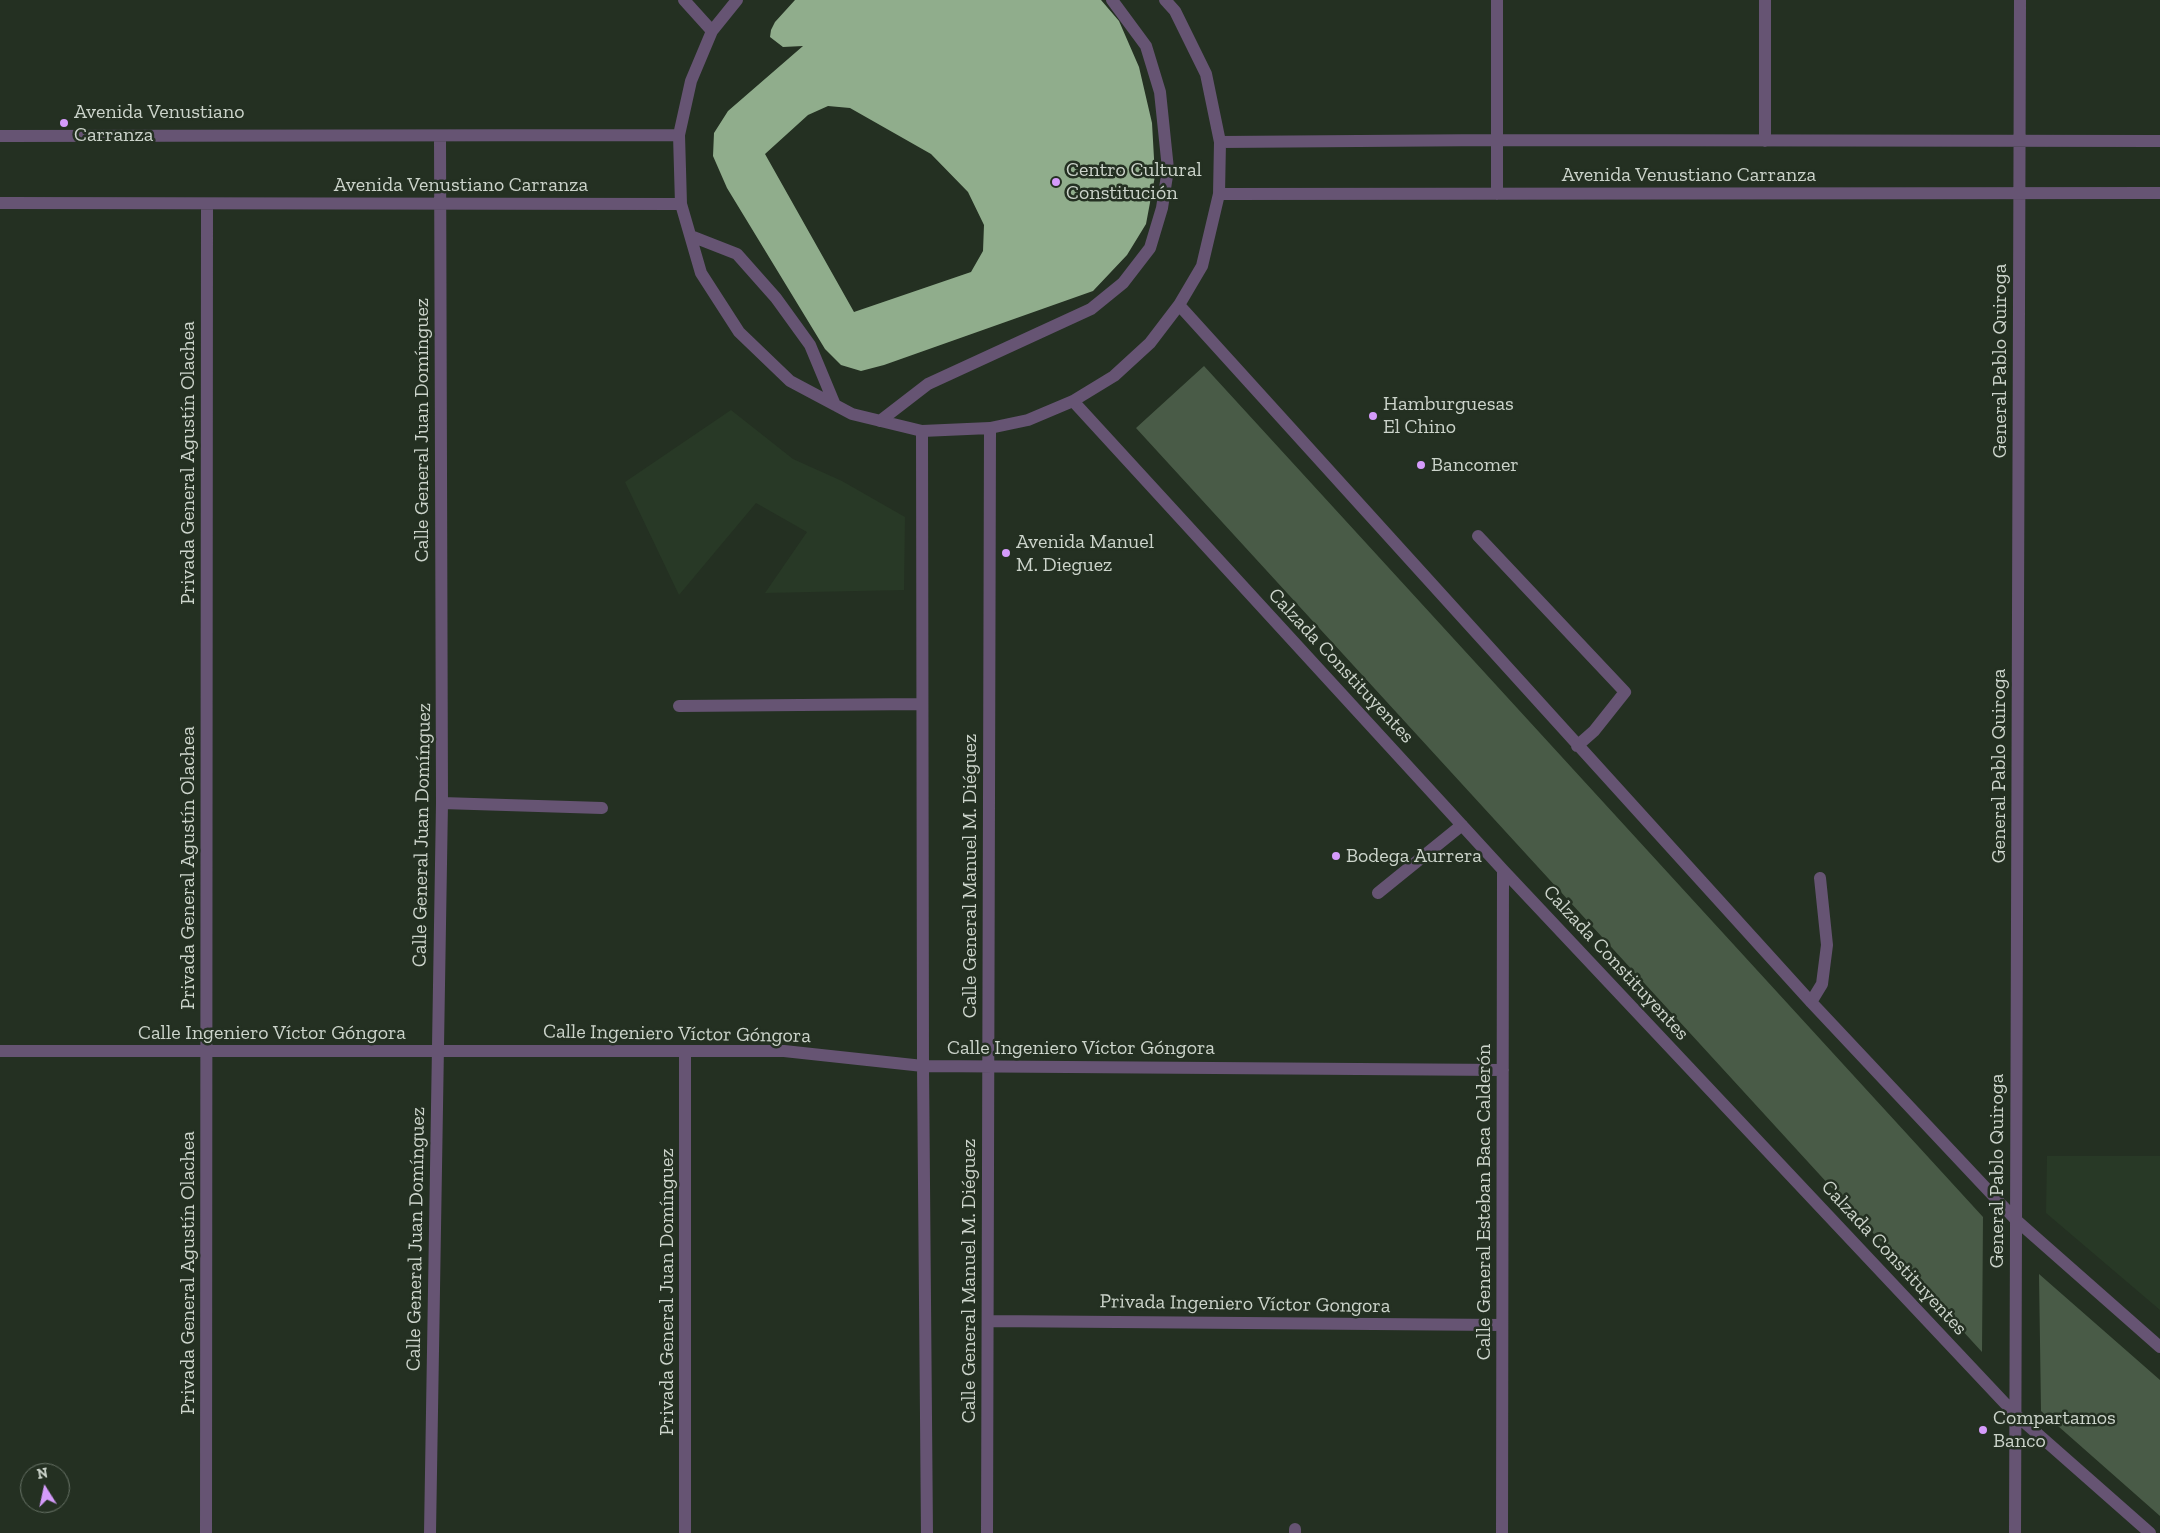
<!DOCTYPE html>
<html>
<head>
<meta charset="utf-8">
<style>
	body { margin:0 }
	#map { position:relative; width:2160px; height:1533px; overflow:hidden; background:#243022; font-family:"Zilla Slab",serif }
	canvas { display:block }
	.north { position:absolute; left:20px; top:1463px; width:50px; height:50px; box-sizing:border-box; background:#243022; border:1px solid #677266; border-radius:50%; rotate:350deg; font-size:14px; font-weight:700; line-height:20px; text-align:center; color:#ccd4cb }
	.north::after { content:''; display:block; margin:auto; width:18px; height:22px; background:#d59bfb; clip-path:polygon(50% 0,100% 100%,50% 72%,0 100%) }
</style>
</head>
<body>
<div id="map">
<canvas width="2160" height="1533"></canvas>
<div class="north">N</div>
</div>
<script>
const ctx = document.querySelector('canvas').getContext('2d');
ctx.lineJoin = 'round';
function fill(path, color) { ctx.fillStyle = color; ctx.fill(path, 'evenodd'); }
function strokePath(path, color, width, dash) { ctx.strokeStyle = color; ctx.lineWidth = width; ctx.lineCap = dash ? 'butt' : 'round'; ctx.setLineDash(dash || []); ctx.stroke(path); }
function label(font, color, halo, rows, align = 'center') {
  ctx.font = font + ' "Zilla Slab",serif'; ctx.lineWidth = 5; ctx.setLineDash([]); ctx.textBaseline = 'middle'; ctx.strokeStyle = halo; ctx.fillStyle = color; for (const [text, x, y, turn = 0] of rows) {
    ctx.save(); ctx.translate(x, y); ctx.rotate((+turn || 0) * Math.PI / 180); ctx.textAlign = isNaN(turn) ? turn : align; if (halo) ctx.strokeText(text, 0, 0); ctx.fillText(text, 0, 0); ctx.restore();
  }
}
fill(new Path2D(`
	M731,410L793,459L842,481L905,517L904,590L765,593L807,532L756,503L679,595L625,482Z
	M2047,1156H2160V1310L2046,1213Z`), '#283926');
fill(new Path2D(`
	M1204,366L1983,1217L1982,1352L1136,428Z
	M2039,1274L2160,1380V1516L2041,1411Z`), '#495b47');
fill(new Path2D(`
	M795,0H1101L1119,21L1139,67L1152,123L1155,176L1146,224L1127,255L1093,291L884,365L861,371L841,365L825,349L727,188L713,156L714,133L728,111L803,46L783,47L770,37L771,30L775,22ZM828,106L850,108L931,154L968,192L984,225L983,251L971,272L854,312L765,154L808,115Z`), '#90ad8c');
strokePath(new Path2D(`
	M684,0L712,31
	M737,0L712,31L691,81L679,135L681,204L701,273L739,332L790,381L852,414L922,431L990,428L1028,420L1073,401L1114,376L1150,343L1179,305L1202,266L1219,194L1220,142L1206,74L1175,11L1165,0
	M0,136L679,135
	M1765,141V0
	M1220,142L1497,140L2160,141
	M1219,194L2160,193
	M1497,194V0
	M0,203L681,204
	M691,236L737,254L776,298L810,345L835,405
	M1179,305L1811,1002L2016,1220L2160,1347
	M1073,401L1503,870L2015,1414L2150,1533
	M880,421L928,384L1091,309L1123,283L1150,248L1162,208L1168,169L1160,92L1146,46L1112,0
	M922,431L923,1066L927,1533
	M1478,536L1625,692L1594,731L1577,746
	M679,706L922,704
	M442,803L602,808
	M1378,893L1462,825
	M1811,1002L1822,984L1827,945L1820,878
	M0,1051H784L923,1066L1503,1070
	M988,1321L1502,1325
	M206,1533L207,204
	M430,1533L442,803L440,136
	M685,1533V1051
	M987,1533L990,428
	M1295,1533V1529
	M1502,1533L1503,870
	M2015,1533L2020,0`), '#665473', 12);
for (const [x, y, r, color] of [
	[64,123,5,"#d59bfb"],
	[1056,182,5,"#d59bfb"],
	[1373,416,5,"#d59bfb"],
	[1421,465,5,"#d59bfb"],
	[1006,553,5,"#d59bfb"],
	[1336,856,5,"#d59bfb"],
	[1983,1430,5,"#d59bfb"]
]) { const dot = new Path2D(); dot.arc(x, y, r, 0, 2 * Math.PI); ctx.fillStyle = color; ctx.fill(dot); strokePath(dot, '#243022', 2); }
label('20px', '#ccd4cb', '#243022', [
	["Avenida Venustiano",74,112],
	["Carranza",74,135],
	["Centro Cultural",1066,170],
	["Constitución",1066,193],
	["Hamburguesas",1383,404],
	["El Chino",1383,427],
	["Bancomer",1431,465],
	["Avenida Manuel",1016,542],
	["M. Dieguez",1016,565],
	["Bodega Aurrera",1346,856],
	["Compartamos",1993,1418],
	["Banco",1993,1441]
], 'left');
label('20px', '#ccd4cb', '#243022', [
	["Avenida Venustiano Carranza",1689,175],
	["Avenida Venustiano Carranza",461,185],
	["General Pablo Quiroga",2000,361,-90],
	["Calle General Juan Domínguez",422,430,-90],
	["Privada General Agustín Olachea",188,463,-90],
	["Calzada Constituyentes",1341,666,47],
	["General Pablo Quiroga",1999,766,-90],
	["Calle General Juan Domínguez",422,835,-89],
	["Privada General Agustín Olachea",188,868,-90],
	["Calle General Manuel M. Diéguez",970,876,-90],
	["Calzada Constituyentes",1616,963,47],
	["Calle Ingeniero Víctor Góngora",272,1033],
	["Calle Ingeniero Víctor Góngora",677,1034,1],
	["Calle Ingeniero Víctor Góngora",1081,1048],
	["General Pablo Quiroga",1997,1171,-90],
	["Calle General Esteban Baca Calderón",1484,1202,-90],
	["Calle General Juan Domínguez",416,1239,-89],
	["Calzada Constituyentes",1894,1258,47],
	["Privada General Agustín Olachea",188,1273,-90],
	["Calle General Manuel M. Diéguez",969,1281,-90],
	["Privada General Juan Domínguez",667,1292,-90],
	["Privada Ingeniero Víctor Gongora",1245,1304,1]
]);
</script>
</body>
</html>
